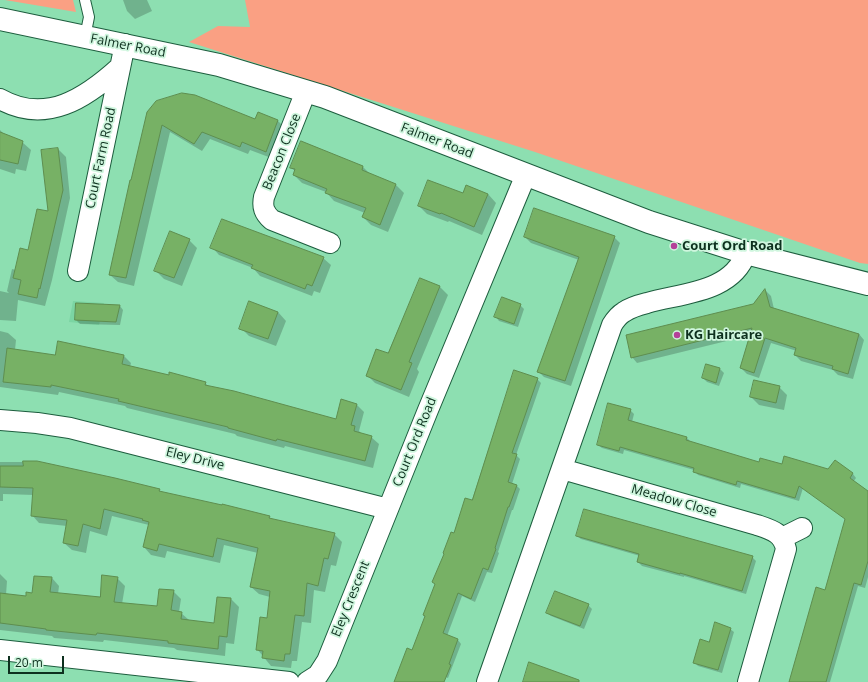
<!DOCTYPE html>
<html>
<head>
<meta charset="utf-8">
<style>
	body { margin:0 }
	#map { position:relative; width:868px; height:682px; overflow:hidden; background:#8ddfb1; font-family:"Open Sans",sans-serif }
	canvas { display:block }
	.scale { position:absolute; left:8px; top:656px; width:56px; height:18px; box-sizing:border-box; border:2px solid #0d301e; border-top:0; padding-left:5px; font-size:12px; line-height:14px; white-space:nowrap; color:#0d301e; -webkit-text-stroke:3px #cff6de; paint-order:stroke }
</style>
</head>
<body>
<div id="map">
<canvas width="868" height="682"></canvas>
<div class="scale">20 m</div>
</div>
<script>
const ctx = document.querySelector('canvas').getContext('2d');
ctx.lineJoin = 'round';
function fill(path, color) { ctx.fillStyle = color; ctx.fill(path, 'evenodd'); }
function strokePath(path, color, width, dash) { ctx.strokeStyle = color; ctx.lineWidth = width; ctx.lineCap = dash ? 'butt' : 'round'; ctx.setLineDash(dash || []); ctx.stroke(path); }
function label(font, color, halo, rows, align = 'center') {
  ctx.font = font + ' "Open Sans",sans-serif'; ctx.lineWidth = 3.5; ctx.setLineDash([]); ctx.textBaseline = 'middle'; ctx.strokeStyle = halo; ctx.fillStyle = color; for (const [text, x, y, turn = 0] of rows) {
    ctx.save(); ctx.translate(x, y); ctx.rotate((+turn || 0) * Math.PI / 180); ctx.textAlign = isNaN(turn) ? turn : align; if (halo) ctx.strokeText(text, 0, 0); ctx.fillText(text, 0, 0); ctx.restore();
  }
}
fill(new Path2D(`
	M73,301L104,303L99,325L69,322Z`), '#7bd5a3');
fill(new Path2D(`
	M5,0H73L76,12Z
	M245,0H868V264L860,263L535,152L189,42L218,26L250,27Z`), '#faa083');
fill(new Path2D(`
	M123,0H147L152,11L135,19L127,11Z
	M148,112L256,121L259,114L278,121L286,129L274,159L250,150L248,154L210,139L202,151L170,132L134,286L118,282L110,275Z
	M0,130L6,136L22,142L31,150L26,171L16,169L15,174L0,169Z
	M301,142L363,167L371,175L396,185L404,193L388,232L371,225L363,217L365,213L334,201L326,192L302,183L294,175L295,171L291,168Z
	M58,149L66,157L70,198L52,280L45,306L18,300L16,321L0,320V291L9,293L7,291L12,269L16,270L29,251L49,212Z
	M463,194H488L496,203L482,235L449,221L448,222L427,214L419,206Z
	M525,237H614L620,243L571,386L544,377L538,371L579,260L531,243Z
	M189,240L197,248L182,286L164,279L156,271Z
	M212,247L323,258L331,265L320,293L314,291L312,296L260,276L253,268L219,255Z
	M421,279L440,287L448,295L417,369L419,372L409,397L375,383L367,375L389,355Z
	M766,291L771,296L774,309L859,334L864,340L853,379L838,375L833,370L801,361L795,355L797,351L771,343L759,378L747,374L741,368L751,335L637,363L632,357L754,305Z
	M520,305L524,309L518,327L499,321L496,317Z
	M120,306L123,310L120,325L80,324L76,320Z
	M278,312L286,321L276,346L249,336L241,328Z
	M0,331L8,333L16,340L15,350L56,356H124L131,363L130,367L205,383L209,387L337,420L356,404L364,412L359,431L362,434L371,437L379,444L373,468L285,446L284,448L237,436L235,434L127,408L125,406L59,392L58,395L0,387Z
	M707,365L720,369L724,373L719,386L707,382L703,378Z
	M537,379L541,383L516,455L520,459L512,484L516,485L520,489L513,510H512L498,552L499,553L492,573L487,572L475,602L462,596L447,636L458,640L461,644L448,678L437,674L434,682H395L413,652L426,617L424,615L454,534Z
	M779,387L787,395L784,410L759,405L751,397Z
	M630,410L634,414L632,422L687,438L691,442L760,463L829,470L835,461L853,474L856,478L853,482L868,493V523L803,488L799,501L741,484L740,488L698,475L694,470L624,450L623,454L602,448L598,445Z
	M0,462H37L159,490L162,493L269,517L273,520L334,534L342,542L336,566L331,565L325,592L314,590L311,623L302,622L297,661H292L291,668L271,666L257,649L268,619L270,597L259,594L251,587L258,553L224,545L220,563L167,551L165,558L151,555L144,547L149,525L112,516L107,536L90,531L86,553L72,550L64,543L67,526L39,523L32,515L34,495L3,494V501H0Z
	M577,536L752,557L756,561L746,594L684,576V577L642,566L638,562L640,556L581,539Z
	M868,541V577L865,588L858,586L830,682H790L825,591Z
	M0,574L7,581L6,595L27,597L33,594L52,578L59,586L58,594L101,598L117,578L125,586L122,604L157,607L173,591L181,599L179,612L181,613L189,620L215,624L218,598L231,599L239,607L234,644L226,643L225,656L177,650L174,648L104,640L103,642L54,638L52,636L0,630Z
	M588,605L592,609L584,629L551,616L547,613Z
	M730,629L734,632L722,673L698,666L694,662L709,643Z`), '#0003');
const building = new Path2D(`
	M182,93L195,95L255,119L258,112L278,120L266,152L242,142L240,147L202,132L194,144L162,125L126,278L109,275L130,180H131L147,112L156,101Z
	M0,132L23,141L18,164L0,160Z
	M301,141L363,166L362,170L396,184L380,225L362,217L366,208L325,193L327,189L293,175L295,169L290,168Z
	M58,148L63,190L40,289L39,288L37,298L18,294L21,280L13,278L20,248L28,250L37,209L48,211L41,150Z
	M428,180L463,193L466,185L488,194L474,227L441,213L440,214L418,206Z
	M534,208L615,236L565,381L537,372L579,257L524,237Z
	M222,219L324,257L312,286L307,284L305,289L251,268L253,265L210,248Z
	M170,231L190,239L174,278L154,271Z
	M420,278L440,286L409,362L412,363L401,390L366,376L376,349L388,353Z
	M765,289L770,307L859,334L848,374L832,369L833,366L794,355L796,348L765,338L754,373L740,368L752,328L631,358L626,335L753,304Z
	M502,297L521,304L514,324L494,317Z
	M249,301L278,312L268,339L239,329Z
	M76,303L120,305L116,322L75,320Z
	M58,341L124,355L122,364L169,375V372L206,382L205,385L234,391L336,419L341,399L357,404L351,425L355,426L354,431L372,436L365,461L277,439L276,441L228,428V427L118,401L119,399L51,385V387L3,382L7,348L55,355Z
	M706,364L720,368L716,383L702,378Z
	M514,370L538,378L512,453L517,454L508,482L517,485L509,507H508L495,548L496,549L488,570L483,568L471,599L458,593L443,633L458,639L449,664L451,665L444,682H394L407,648L412,650L425,616L423,615L435,584L432,582L444,554L443,553L451,532L454,533L465,498L472,500Z
	M754,380L780,386L776,403L750,397Z
	M608,403L631,409L628,420L687,437L686,440L759,462L760,458L782,464L784,456L828,469L835,460L853,473L850,478L868,491V561L861,585L854,583L826,682H789L816,587L825,590L845,519L799,486L795,498L737,481L736,485L693,472L694,468L620,447L619,451L597,445Z
	M23,461H37L115,478L160,489L159,491L222,505V504L270,516L269,518L335,533L328,559L324,558L318,586L307,583L304,616L295,615L290,654H285L284,661L262,658L263,651L256,650L260,617L267,618L270,591L250,587L258,548L217,538L213,557L159,544L157,551L143,547L149,522L142,520L143,519L104,509L100,529L83,524L78,546L63,543L67,520L31,516L33,488L0,487V466H23Z
	M584,509L753,556L742,591L680,573V574L637,562L639,554L576,536Z
	M102,575L118,577L114,602L157,606L159,589L174,590L171,610L182,612L181,619L214,623L217,597L231,598L227,637L219,636L218,649L168,643V641L97,633L96,635L46,630V629L0,623V593L26,596V592L32,593L34,576L52,577L50,592L100,597Z
	M555,591L589,604L580,626L546,613Z
	M715,622L731,628L718,670L693,663L700,639L709,642Z
	M529,662L579,680V682H523Z`);
fill(building, '#77b165');
strokePath(building, '#5e8d4f', 1);
const lane = new Path2D(`
	M85,37L89,17L85,0`);
const street = new Path2D(`
	M306,91L264,197C262,207 264,213 272,220L330,243
	M0,99C46,125 86,98 120,67
	M78,271L125,44
	M0,420L37,423L70,428L388,509
	M562,469L757,525C772,530 783,533 786,549L748,682
	M782,538L802,528
	M0,650L289,682
	M307,682L318,675L327,661L428,410L522,184L525,175
	M487,682L612,325C615,320 619,315 624,312C631,307 639,305 647,303C681,293 732,293 746,253`);
const secondary = new Path2D(`
	M0,19L219,65L325,97L649,222L746,253L868,284`);
strokePath(lane, '#1d5d3e', 12);
strokePath(street, '#1d5d3e', 22);
strokePath(secondary, '#1d5d3e', 24);
strokePath(lane, '#fff', 10);
strokePath(street, '#fff', 20);
strokePath(secondary, '#fff', 22);
for (const [x, y, r, color] of [
	[674,246,4,"#b54199"],
	[677,335,4,"#b54199"]
]) { const dot = new Path2D(); dot.arc(x, y, r, 0, 2 * Math.PI); ctx.fillStyle = color; ctx.fill(dot); strokePath(dot, '#cff6de', 1.5); }
label('13px', '#0d301e', '#cff6de', [
	["Falmer Road",128,46,11],
	["Falmer Road",437,141,21],
	["Beacon Close",282,152,-68],
	["Court Farm Road",101,158,-78],
	["Court Ord Road",415,442,-68],
	["Eley Drive",195,459,14],
	["Meadow Close",674,501,16],
	["Eley Crescent",351,599,-68]
]);
label('bold 13px', '#0d301e', '#cff6de', [
	["Court Ord Road",682,246],
	["KG Haircare",685,335]
], 'left');
</script>
</body>
</html>
